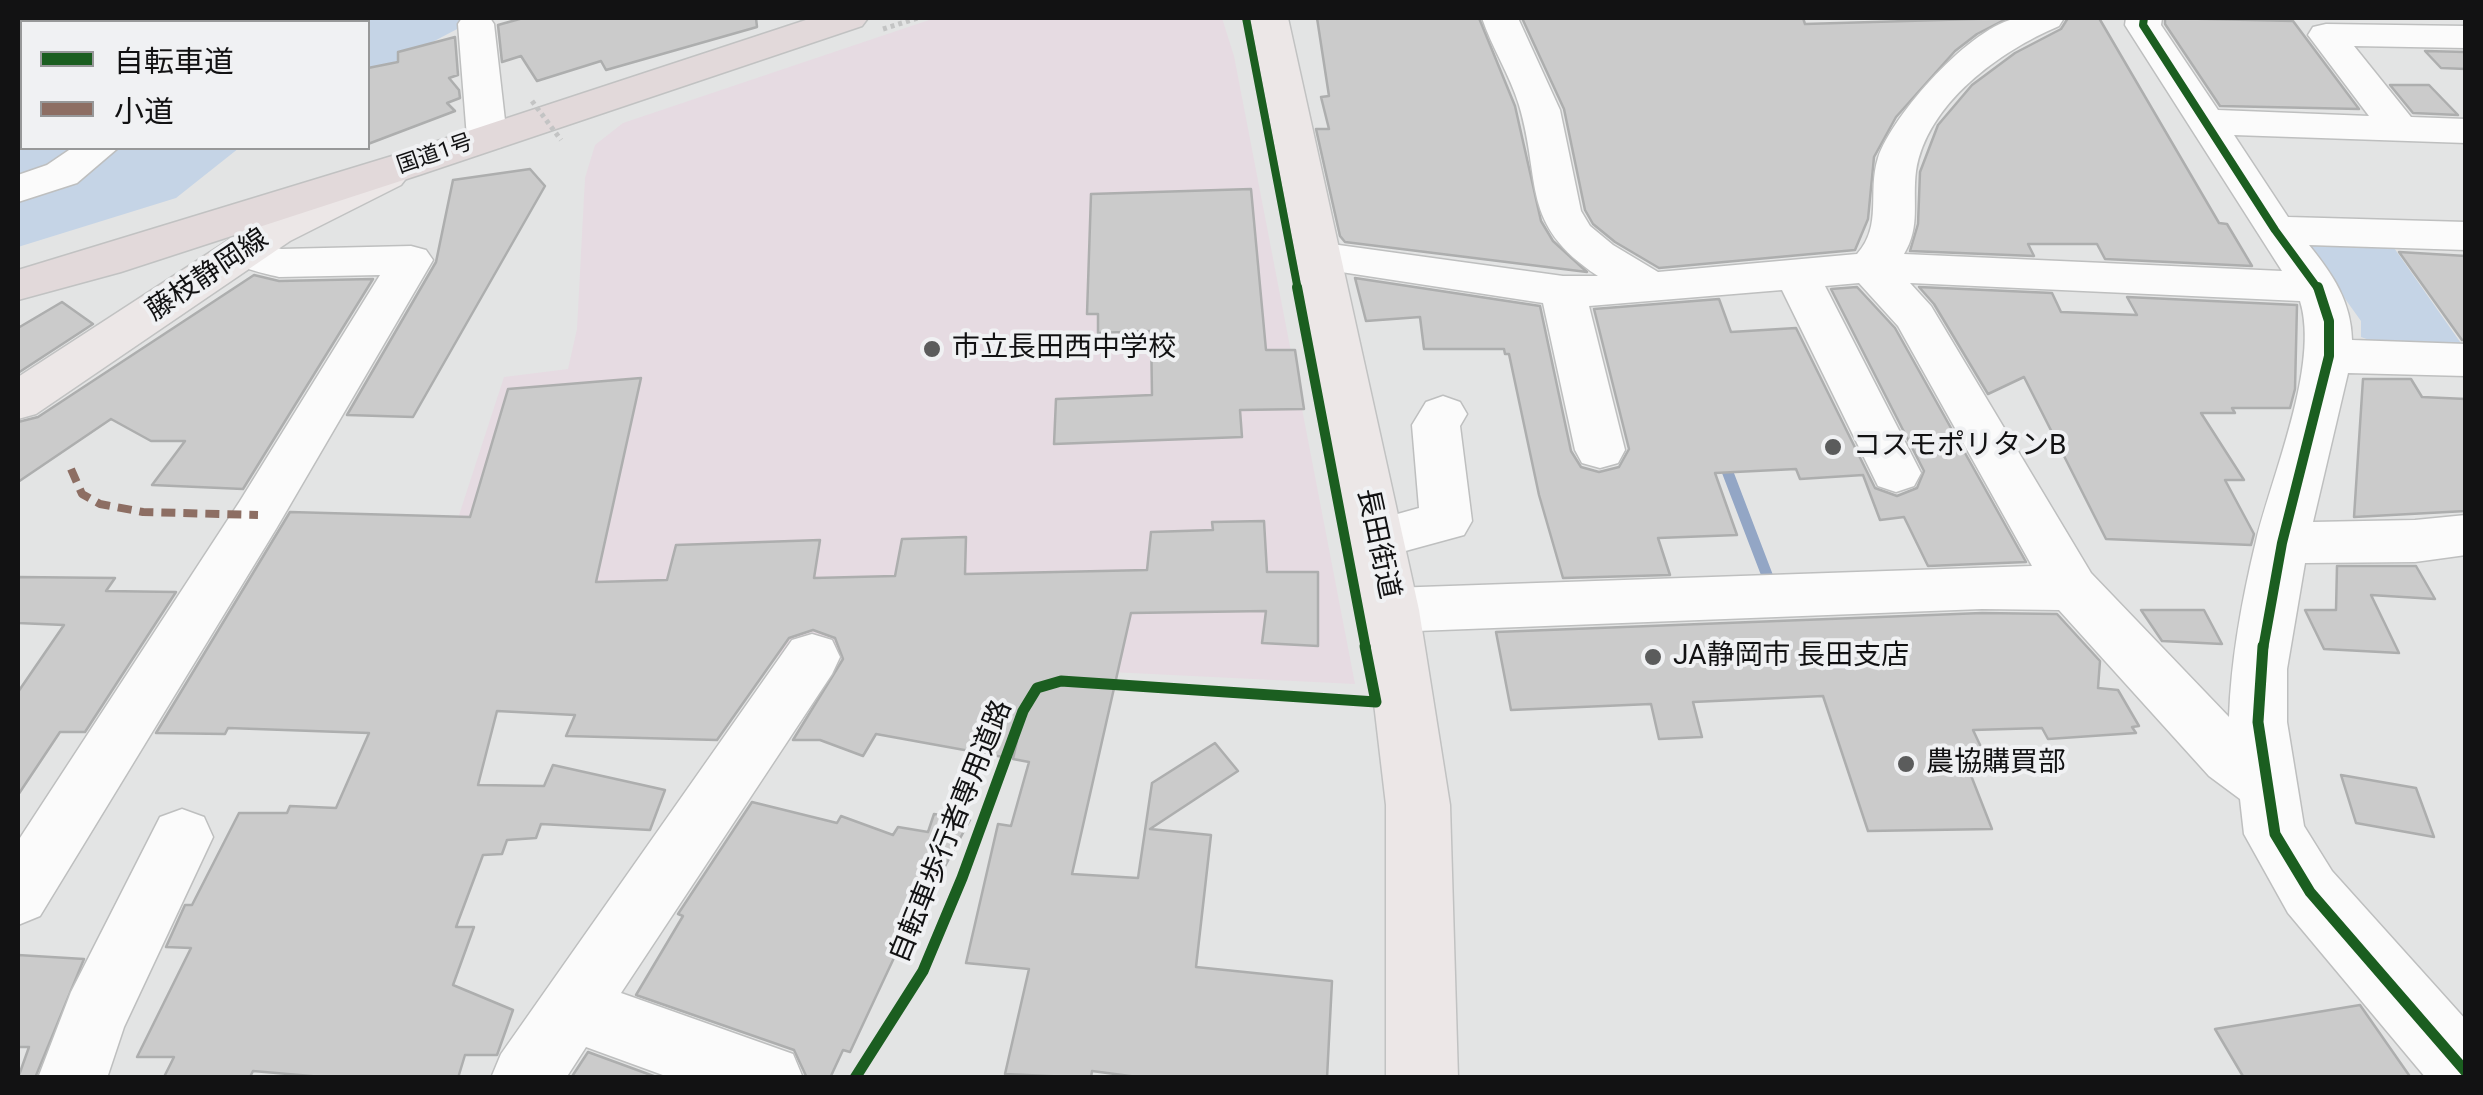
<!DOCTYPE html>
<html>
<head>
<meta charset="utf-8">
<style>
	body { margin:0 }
	#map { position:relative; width:2483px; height:1095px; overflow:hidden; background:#e3e4e4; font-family:Roboto,"Noto Sans JP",sans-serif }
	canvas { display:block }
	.frame { position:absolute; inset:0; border:20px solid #121213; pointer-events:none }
	.legend { position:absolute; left:20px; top:20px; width:350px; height:130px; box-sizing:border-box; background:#f0f1f3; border:2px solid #979899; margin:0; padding:12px 18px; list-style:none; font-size:30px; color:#121213 }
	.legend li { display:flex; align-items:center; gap:20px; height:50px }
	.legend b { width:50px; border:2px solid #979899 }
</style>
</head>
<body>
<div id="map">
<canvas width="2483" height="1095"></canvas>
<div class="frame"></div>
<ul class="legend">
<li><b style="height:12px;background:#1b5e20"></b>自転車道</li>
<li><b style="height:12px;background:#8d6e63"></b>小道</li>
</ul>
</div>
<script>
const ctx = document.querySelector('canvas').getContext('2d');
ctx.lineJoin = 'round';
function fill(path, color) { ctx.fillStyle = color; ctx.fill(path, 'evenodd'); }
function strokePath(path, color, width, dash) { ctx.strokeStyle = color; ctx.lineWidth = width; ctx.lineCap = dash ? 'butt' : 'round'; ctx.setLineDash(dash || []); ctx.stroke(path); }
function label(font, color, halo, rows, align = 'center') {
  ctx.font = font + ' Roboto,"Noto Sans JP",sans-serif'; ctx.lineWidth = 8; ctx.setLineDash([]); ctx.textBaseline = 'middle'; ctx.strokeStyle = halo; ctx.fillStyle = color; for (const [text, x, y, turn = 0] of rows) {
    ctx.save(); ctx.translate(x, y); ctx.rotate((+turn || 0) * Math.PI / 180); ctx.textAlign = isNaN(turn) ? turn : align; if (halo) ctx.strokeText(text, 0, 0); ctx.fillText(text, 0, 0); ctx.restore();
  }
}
fill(new Path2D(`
	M935,18H1222L1234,56L1355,684L419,638L504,377L568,369L577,329L585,178L595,145L623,123Z`), '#e6dbe2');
fill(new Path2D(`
	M18,18H478L368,76V22H22V148H239L176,198L18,247Z
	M2305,243L2392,245L2465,349L2389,347L2361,337V321Z`), '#c5d4e6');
fill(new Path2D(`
	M1723,456L1729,460L1776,583L1775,587H1765L1764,583L1717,460Z`), '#93a6c5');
const building = new Path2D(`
	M523,18H756L757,27L606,70L601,61L537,81L521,56L502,62L498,25Z
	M1317,18H1479L1515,106L1541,221L1553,241L1587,272L1345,242L1340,236L1316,129H1329L1321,97L1329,96Z
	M1522,18H1803L1805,24L2008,18L1977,34L1955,51L1896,117L1874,157L1868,219L1855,250L1659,268L1615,242L1593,224L1585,210L1564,109Z
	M2068,18H2099L2219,223L2227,224L2252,266L2105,259L2097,244H2028L2034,256L1910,251L1918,224L1920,172L1938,125L1972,85L2015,53L2061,29Z
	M2165,18L2293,21L2359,109L2220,106L2165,24Z
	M455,37L458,75L449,78L459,90L460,98L447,103L455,111L368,144V68L398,62V52Z
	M2425,51L2466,52V69L2441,68Z
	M2390,85H2429L2458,115L2413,113Z
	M530,169L545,186L413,417L347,415L436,262L453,180Z
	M1251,189L1266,350H1295L1304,409L1240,410L1242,437L1054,444L1056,399L1152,395L1151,331L1098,333V314H1087L1091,194Z
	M2399,252L2466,256V340H2462Z
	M254,275L279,281L373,279L243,489L152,485L185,441H151L111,419L18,482V422L38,417Z
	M1355,278L1540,306L1571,451L1581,467L1599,472L1619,467L1629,449L1594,309L1719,299L1731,332L1796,328L1875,488L1897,496L1917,488L1924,471L1831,289L1857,287L1895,328L2026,562L1928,566L1904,517L1880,520L1863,475L1800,479L1796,469L1715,473L1737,535L1658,538L1670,575L1563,578L1539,495L1509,354H1505L1504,349H1424L1420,317L1366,321Z
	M1919,287L2052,293L2061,312L2137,315L2127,297L2297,305L2295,389L2290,408H2232L2235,413H2201L2244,480H2225L2254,534L2251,545L2106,539L2024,377L1988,394L1934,304Z
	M62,302L93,324L18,373V328Z
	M641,378L596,582L667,580L676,545L820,540L814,578L895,576L902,539L966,537L965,574L1147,570L1151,532L1213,530L1212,522L1264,521L1267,572H1318V646L1262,643L1266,611L1131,613L1072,874L1138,878L1152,783L1215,743L1238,771L1150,829L1211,835L1196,967L1332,981L1327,1078H1145L1092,1071L1091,1078L1005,1074L1029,969L966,963L998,824L1011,826L1029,762L1013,759L1017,741L1013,740L1003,757L876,734L863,756L820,740H793L843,659L835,638L813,630L789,638L717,740L566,736L575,715L497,711L478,785L544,786L553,765L665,790L650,830L541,824L536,838L507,840L502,854L483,855L456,927H474L453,985L513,1010L497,1055H465L458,1078H334L253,1071L250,1077H164L174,1057H137L191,948L166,947L185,905H192L239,813H287L290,806L336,808L369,733L228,728L225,734L156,733L290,512L470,517L508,389Z
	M2363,379H2411L2422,397L2466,399V511L2354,517Z
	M2337,566H2416L2435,599L2371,595L2399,653L2324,649L2305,610H2336Z
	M18,577L115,578L106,591L176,592L85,732H60L18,795V692L64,625L18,623Z
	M2141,610H2204L2222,644L2162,641Z
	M1982,613L2057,614L2100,661L2098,688L2118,690L2139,726L2132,727L2136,733L2048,739L2042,728L1973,730L1981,747L1961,750L1992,829L1868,831L1823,696L1693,702L1702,737L1659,739L1651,704L1511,710L1496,632Z
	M2341,775L2416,788L2434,837L2356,823Z
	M752,802L837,823L841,816L893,835L898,827L928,832L934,814L970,820L910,931L907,930L850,1052L843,1050L830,1078H807L794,1050L636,995L683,916L678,914Z
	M18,955L84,959L35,1078H18L29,1047H18Z
	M2360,1005L2411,1078H2244L2215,1029Z
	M588,1052L659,1078H571Z`);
fill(building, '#cbcbcb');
strokePath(building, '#adaeae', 2.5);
const minor = new Path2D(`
	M322,18H362L359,22H319Z
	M462,18H490L494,24L507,138L501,147L487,150L473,147L467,138L458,24Z
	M1482,18H1518L1560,110L1581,211L1590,226L1613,245L1658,272L1857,254C1883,225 1867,192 1878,158C1892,115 1972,25 2018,18C2032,15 2050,17 2064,18L2059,26C2000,51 1927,103 1916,171C1912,202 1921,226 1904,254L2282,271L2125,25L2126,18H2162L2161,25L2218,110L2369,116L2308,35L2313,27L2326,24L2466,26V48L2354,46L2411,117L2466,119V143L2234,135L2288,217L2466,222V250L2309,245C2333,275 2351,301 2352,340L2466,344V376L2348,373L2313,522L2415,520L2466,515V555L2415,562L2305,563L2287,669V722L2304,826L2332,871L2466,1020V1078H2426L2288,913L2244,834L2240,799L2209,776L2059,610L1982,609L1391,632L1372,626L1364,610L1372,594L1391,588L2032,566L1898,326L1859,283L1825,286L1921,473L1914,486L1896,492L1878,486L1782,290L1589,306L1625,450L1618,463L1600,468L1582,463L1575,450L1543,303L1302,266L1295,256L1302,246L1317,242L1563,276H1598C1519,224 1542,182 1519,105C1510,75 1492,48 1482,18ZM1910,283L2300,301C2320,364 2272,475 2256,541C2242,599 2231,658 2229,717L2091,573L1931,306Z
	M72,148H118L77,183L18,202V175L47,165Z
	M243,237L281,249L411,246L426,250L433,260L276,529L40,916L18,925V841L240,501L380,275L279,277C260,272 232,268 221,251L228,241Z
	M1443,396L1460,402L1467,414L1460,426L1472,521L1464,535L1376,559L1358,553L1350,539L1358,525L1419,508L1412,425L1426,402Z
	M812,634L832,640L840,657L832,674L621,993L793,1054L803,1078H671L586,1047L566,1078H491L501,1054L792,640Z
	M182,809L204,817L213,837L124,1027L107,1078H38L71,992L160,817Z`);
const major = new Path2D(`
	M1250,18H1288L1419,610L1450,805L1458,1078H1386V805L1363,610Z
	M386,163L401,167L408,176L401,185L290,241L36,414L18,419V377L258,221Z`);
const highway = new Path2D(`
	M812,18H868L862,26L422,174L121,272L18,300V270L392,156Z`);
strokePath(minor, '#bebfbf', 3);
strokePath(major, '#c1c2c2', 3);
strokePath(highway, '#c1c2c2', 3);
strokePath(new Path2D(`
	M883,29L918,18`), '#c3c4c4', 5, [4, 4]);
fill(minor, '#fbfbfb');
fill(major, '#ece7e7');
fill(highway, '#e2d9da');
strokePath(new Path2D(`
	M532,101L561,140`), '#c3c4c4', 5, [4, 4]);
strokePath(new Path2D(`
	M101,22L109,18
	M18,72L22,69`), '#8d6e63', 6, [11, 6]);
strokePath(new Path2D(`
	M71,469L82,494L100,504L143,512L258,515`), '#8d6e63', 8, [14, 8]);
strokePath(new Path2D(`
	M1246,18L1298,290
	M2144,18L2143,25L2275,230L2319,290`), '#1b5e20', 8);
strokePath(new Path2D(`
	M1297,287L1366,649
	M2263,649L2282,543L2329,356V321L2318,287`), '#1b5e20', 10);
strokePath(new Path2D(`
	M2263,646L2258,722L2275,834L2310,892L2466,1072
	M855,1078L923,971L962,878L1023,711L1037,688L1061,681L1376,702L1365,646`), '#1b5e20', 11);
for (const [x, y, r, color] of [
	[932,349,10,"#5b5c5c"],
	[1833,447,10,"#5b5c5c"],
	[1653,657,10,"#5b5c5c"],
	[1906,764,10,"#5b5c5c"]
]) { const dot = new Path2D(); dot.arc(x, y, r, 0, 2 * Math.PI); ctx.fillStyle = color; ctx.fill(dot); strokePath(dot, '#f0f1f3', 4); }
label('22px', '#121213', '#f0f1f3', [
	["国道1号",435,155,-19]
]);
label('28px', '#121213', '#f0f1f3', [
	["藤枝静岡線",208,276,-34],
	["長田街道",1377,544,78],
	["自転車歩行者専用道路",952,832,-68]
]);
label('28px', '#121213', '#f0f1f3', [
	["市立長田西中学校",952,349],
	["コスモポリタンB",1853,447],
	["JA静岡市 長田支店",1673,657],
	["農協購買部",1926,764]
], 'left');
</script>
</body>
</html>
